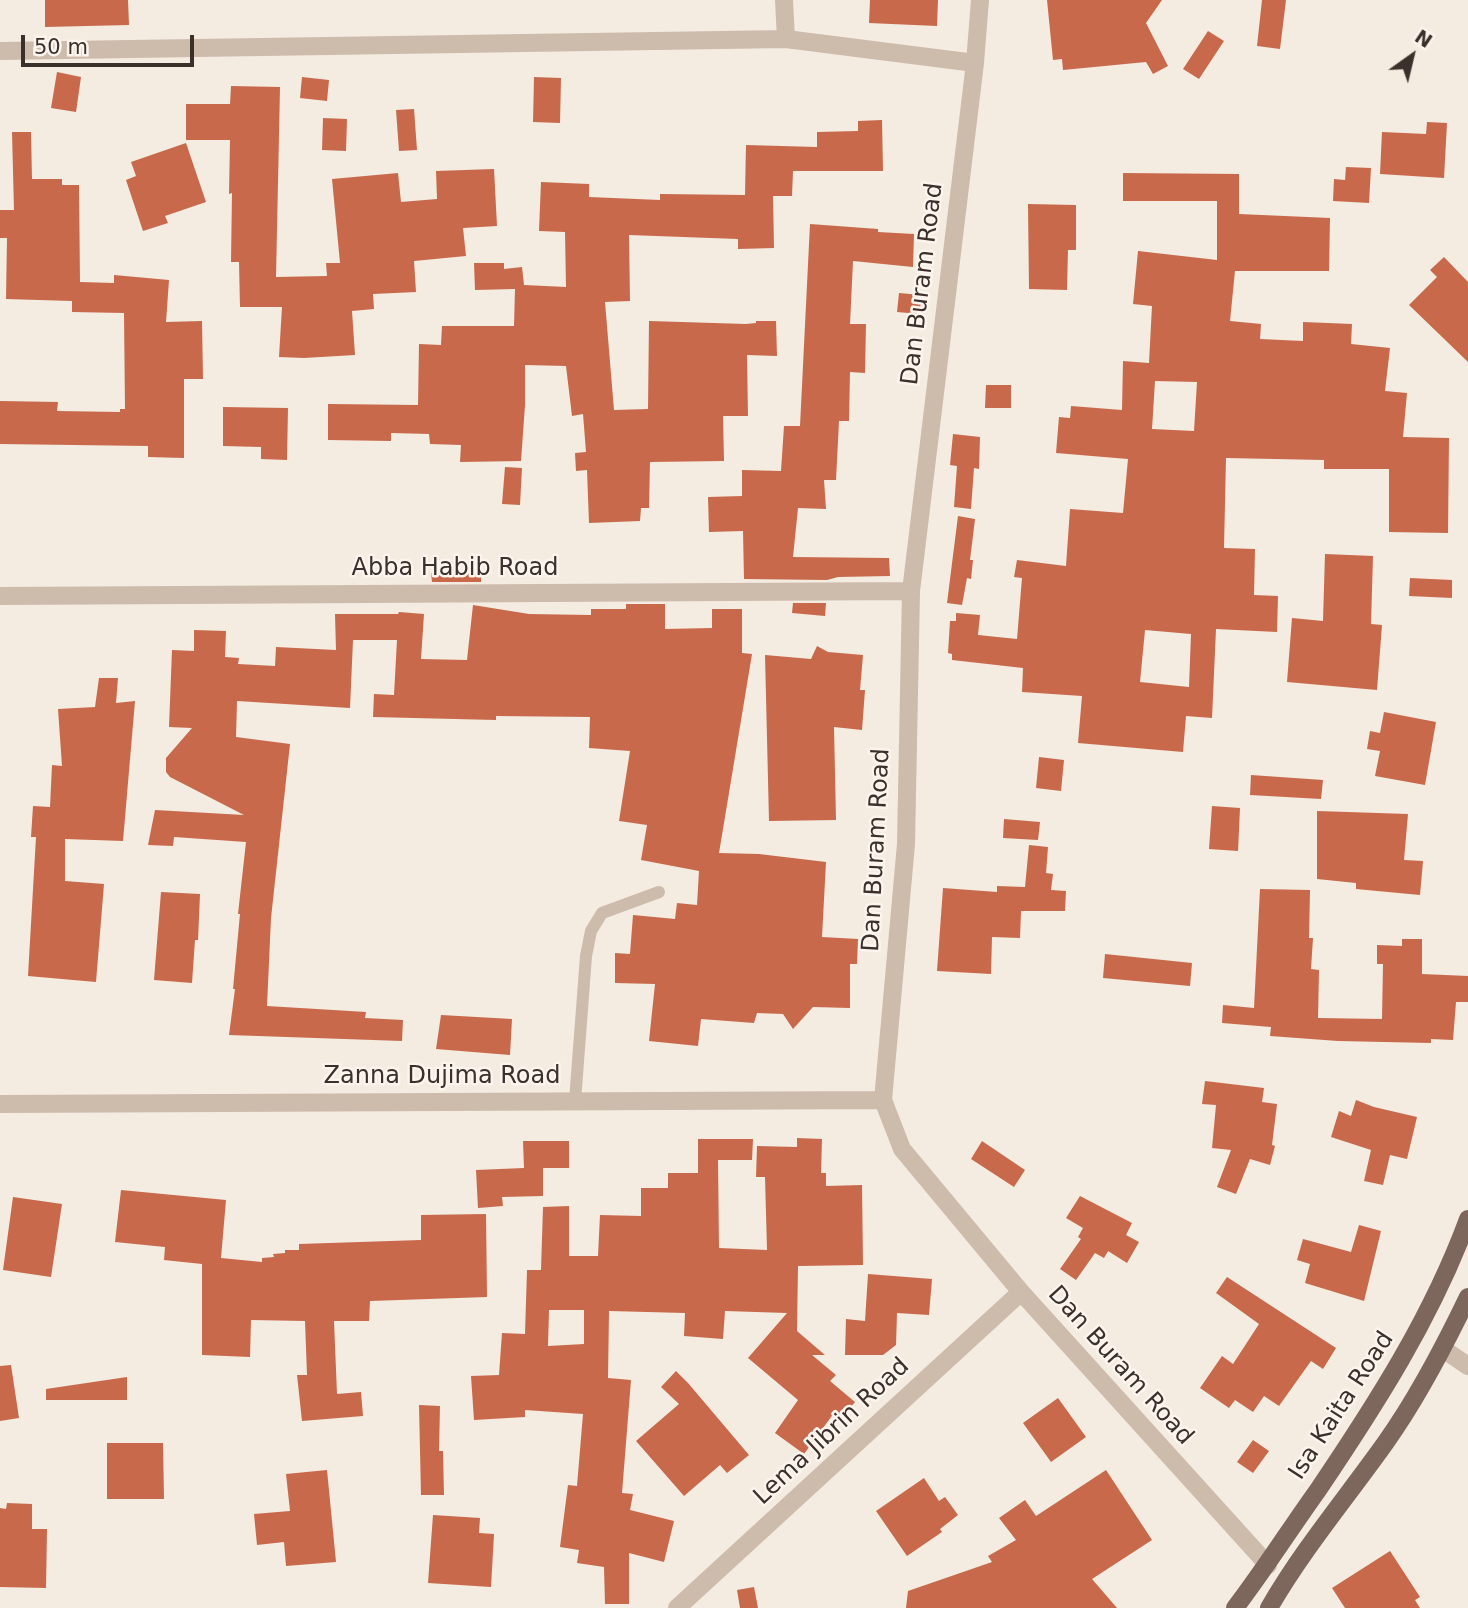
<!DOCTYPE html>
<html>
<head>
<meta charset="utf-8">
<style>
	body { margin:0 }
	#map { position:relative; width:1468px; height:1608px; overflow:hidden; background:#f4ebe1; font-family:"DejaVu Sans",sans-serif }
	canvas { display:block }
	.north { position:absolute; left:1377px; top:21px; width:70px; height:70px; -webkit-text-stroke:5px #fbf5ee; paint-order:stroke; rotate:34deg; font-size:19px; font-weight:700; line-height:28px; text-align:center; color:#3b302b }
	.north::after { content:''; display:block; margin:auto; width:24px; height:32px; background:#3b302b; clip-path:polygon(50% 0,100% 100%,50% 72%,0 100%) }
	.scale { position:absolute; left:21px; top:35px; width:173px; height:32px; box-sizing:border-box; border:4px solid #3b302b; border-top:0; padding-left:9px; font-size:21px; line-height:24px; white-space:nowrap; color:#3b302b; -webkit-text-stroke:5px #fbf5ee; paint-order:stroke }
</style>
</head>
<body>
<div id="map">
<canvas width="1468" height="1608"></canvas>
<div class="north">N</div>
<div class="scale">50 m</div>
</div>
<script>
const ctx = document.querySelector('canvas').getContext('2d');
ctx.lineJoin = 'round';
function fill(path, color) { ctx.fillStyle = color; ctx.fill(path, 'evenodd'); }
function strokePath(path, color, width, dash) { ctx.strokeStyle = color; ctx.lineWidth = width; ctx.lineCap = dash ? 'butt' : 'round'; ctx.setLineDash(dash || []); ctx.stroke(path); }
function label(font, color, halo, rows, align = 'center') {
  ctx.font = font + ' "DejaVu Sans",sans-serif'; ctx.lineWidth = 5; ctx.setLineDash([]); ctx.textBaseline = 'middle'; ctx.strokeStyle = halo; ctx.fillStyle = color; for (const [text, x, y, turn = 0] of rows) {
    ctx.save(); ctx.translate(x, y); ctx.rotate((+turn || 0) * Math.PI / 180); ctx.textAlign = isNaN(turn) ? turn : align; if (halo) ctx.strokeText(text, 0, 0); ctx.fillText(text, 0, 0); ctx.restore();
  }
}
fill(new Path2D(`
	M45,0H128L129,25L45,27Z
	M870,0H938L937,26L869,23Z
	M1047,0H1162L1146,23L1168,66L1153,74L1146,62L1063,70L1062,59L1053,60Z
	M1262,0H1286L1280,49L1257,46Z
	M1208,31L1224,41L1199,79L1183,69Z
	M57,72L81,77L76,112L51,108Z
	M302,77L329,80L327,101L300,98Z
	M534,77L561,78L560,123L533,122Z
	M231,86L280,87L276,277L327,276L326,263H340L332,179L398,173L401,202L437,199L436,171L494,169L497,226L463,228L466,256L414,261L416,292L373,294L374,309L352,311L355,355L304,358L279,357L282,307H240L239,262H231L232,193L229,194L230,140H186V104H230Z
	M414,109L417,150L399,151L396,110Z
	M323,118L347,119L346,151L322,150Z
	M882,120L883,171H793L792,196H773L774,248L738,249V239L629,235L630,301L605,302L614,410L648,409L649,321L746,324L756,323V321H776L777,356L747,355L748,416H723L724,461L650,462L649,508H641L640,521L589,523L587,470L576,471L575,453L586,452L583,414L572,416L566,366L525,365V405L521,461L460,462L461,445L430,444L429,434L391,433V441L328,440V404L418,405L419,344L441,345L442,326H514L515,289L475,290L474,263H504V269L522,267L524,285L566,287L565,232L539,231L541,182L589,184V197L660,200V194L745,195L746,145L817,147V132L858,131V121Z
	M1427,122L1447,123L1444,178L1380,174L1382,132L1426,134Z
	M12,132H31L32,179H62V185H79L80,282L114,283V275L169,280L166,322L202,321L203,379H184V458L148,457V446L0,444V401L58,402L57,411L120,412V409H125L124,313L72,312V301L6,299L7,238H0V210H14Z
	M186,143L206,202L165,216L168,223L143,231L126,180L136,176L131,162Z
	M1346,167L1371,168L1369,203L1333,201L1334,179L1345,180Z
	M1123,173L1239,174V214L1330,218L1329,271H1235L1230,321L1261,324L1260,339L1303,341V322L1352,324L1351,344L1390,348L1385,391L1407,393L1403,437L1449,438L1448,533L1389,532V469H1324V460L1226,458L1224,548L1255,549L1254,595L1278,596L1277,632L1216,629L1212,718L1186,716L1183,752L1078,743L1082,696L1022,692L1023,668L952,660V654L948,653L950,621H956V613L980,615L978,635L1017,639L1022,578L1014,577L1017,560L1066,566L1070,509L1123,513L1128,459L1056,453L1059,417L1070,418L1071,406L1122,410L1123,361L1149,363L1152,306L1133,304L1138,251L1217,260V201H1123ZM1155,381L1197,382L1194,431L1152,429ZM1145,630L1191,634L1189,687L1140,682Z
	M1028,204L1076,205V250H1068L1067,290L1029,289Z
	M810,224L878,229V232L914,234L913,267L853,261L850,324H866L865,373L850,372L849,421H839L836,480H824L826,509L798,508L793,557L889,558L890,576L838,577L827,580L744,579L743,531L709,532L708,497L742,496V470L781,471L784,426H800Z
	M1444,257L1468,282V362L1409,305L1437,277L1430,270Z
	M899,293L921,295L920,314L897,312Z
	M986,385H1011V408H985Z
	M223,407L288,408L287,460L261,459V447L223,446Z
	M953,434L980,437L979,469L974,468L971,509L954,507L957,466L950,465Z
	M505,467L522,468L520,505L502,504Z
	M958,516L975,519L970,560H973L971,579L967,578L962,605L947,603Z
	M1325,554L1373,556L1371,624L1382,625L1377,690L1287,682L1292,618L1323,621Z
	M431,573H481V582H432Z
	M1410,578L1452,580V598L1409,596Z
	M793,603H826L825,616L792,613Z
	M626,604H665V629L712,628V609H742V653L752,654L719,853L759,854L826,862L822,937L858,939L857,964H850V1008L813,1007L793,1029L783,1014L757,1013L754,1023L701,1019L698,1046L649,1041L655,984L615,983V953L630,954L633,915L675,919L677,903L697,905L699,871L641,860L647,825L619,821L630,751L589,748L590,717L496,716V720L373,717L374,694L394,695L397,640H353L350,708L237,701L236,737L290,744L271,918L267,1006L366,1012L365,1018L403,1020L402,1041L229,1035L235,989H233L240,914H238L246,842L174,837L173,846L148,845L155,810L244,815L170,777L166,772V758L192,728L169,727L172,650L194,651V630L226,631L225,657L239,658L238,664L275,666L276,647L336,650L335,614H398L399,612L424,614L421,659L467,660L473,605L529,614L591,615V609H626Z
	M817,646L828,652L863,655L860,690H865L862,730L834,727L836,820L769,821L765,655L811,659Z
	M99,678H118L116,703L135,701L123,841L65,839V881L104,884L96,982L28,976L36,837H31L33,806L50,807L52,765L62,766L58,709L95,707Z
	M1384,712L1436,722L1425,785L1375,776L1380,751L1367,749L1370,731L1380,733Z
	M1039,757L1064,760L1061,791L1036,788Z
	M1251,775L1323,780L1321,799L1250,795Z
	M1212,806L1240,808L1238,851L1209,849Z
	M1317,811L1408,814L1404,860L1423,861L1420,895L1356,889V883L1317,879Z
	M1004,819L1040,822L1038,840L1003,838Z
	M1029,845L1048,847L1046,873L1053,874L1051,890L1066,891L1065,911H1021L1020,938L992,937L991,974L937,971L943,888L997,892V886L1025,887Z
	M1260,889L1310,890L1309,938H1313L1311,969L1319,970L1318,1018L1382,1019L1383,964H1377V945L1402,946V939H1422V974L1468,976V1002H1456L1453,1040L1431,1039V1043L1338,1041L1270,1036L1271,1027L1222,1023L1223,1005L1254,1008Z
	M161,892L200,894L198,940H195L192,983L154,980Z
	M1105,954L1192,963L1190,986L1103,978Z
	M441,1015L512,1019L510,1055L436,1049Z
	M1205,1081L1264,1088L1262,1102L1277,1104L1272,1145L1275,1146L1270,1165L1250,1159L1236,1194L1217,1187L1231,1150L1212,1148L1216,1105L1202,1104Z
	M1356,1100L1374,1107L1417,1117L1407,1159L1390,1155L1383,1185L1364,1181L1371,1150L1331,1137L1339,1111L1351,1116Z
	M797,1138L822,1139L821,1173H826V1186L862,1185L863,1265L798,1266L797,1331L825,1355H812L836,1375L830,1381L855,1402L841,1419L834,1413L804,1454L775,1433L798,1400L748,1358L787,1313L725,1311L723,1339L684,1336L685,1313L609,1311L608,1378L631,1380L622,1493L633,1494L630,1510L674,1521L664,1562L629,1553V1604H605L604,1567L577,1563L579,1550L560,1547L568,1485L577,1486L583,1414L525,1410V1417L474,1420L471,1376L499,1375L502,1333L525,1334L527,1270H541L543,1207L569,1206V1256H598L600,1215L641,1216V1188H668V1173H698V1139H753L752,1160H718L719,1248L767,1250L765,1177H756L757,1146L797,1147ZM549,1310H584V1344L548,1346Z
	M523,1141H569V1168H543V1196L502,1197L503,1206L478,1208L476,1170L524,1168Z
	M982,1141L1025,1170L1014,1187L971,1159Z
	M121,1190L226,1200L221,1258L262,1262V1258L274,1257L273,1254L285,1253V1250H299V1244L421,1240V1215L486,1214L487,1297L370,1301L369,1321H334L337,1394L361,1392L363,1416L302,1421L297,1375H307L305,1321L251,1320L250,1357L202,1355V1264L164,1260L165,1247L115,1242Z
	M1080,1196L1132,1223L1126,1235L1139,1242L1127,1263L1108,1251L1104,1258L1095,1253L1076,1280L1060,1269L1081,1239L1078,1237L1083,1228L1066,1218Z
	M13,1197L62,1204L51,1277L3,1270Z
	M1359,1225L1381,1231L1364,1301L1305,1283L1310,1264L1297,1260L1303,1239L1351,1252Z
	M868,1274L932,1279L929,1315L897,1313L896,1345L883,1355H845L846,1319L865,1321Z
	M1227,1277L1336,1348L1323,1369L1311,1361L1279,1406L1264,1396L1253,1412L1235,1400L1229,1408L1200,1388L1222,1356L1233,1364L1259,1324L1216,1293Z
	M11,1365L19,1418L0,1421V1366Z
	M676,1371L688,1383L749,1455L727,1473L720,1465L684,1496L636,1441L679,1404L661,1387Z
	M127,1377V1400H46V1389Z
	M1058,1398L1086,1437L1051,1462L1023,1423Z
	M419,1405L440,1406L439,1451H443L444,1495H421Z
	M1253,1440L1269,1451L1253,1473L1237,1462Z
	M107,1443H163L164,1499H107Z
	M327,1470L336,1562L286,1566L284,1542L257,1545L254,1514L290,1511L286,1474Z
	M1106,1470L1152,1540L1092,1579L1117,1608H906L908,1591L992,1562L988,1556L1016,1540L999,1518L1025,1500L1036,1516Z
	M924,1478L939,1501L945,1497L958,1515L940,1529L942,1532L907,1556L876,1511Z
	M7,1503L32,1504V1529H47L46,1588L0,1587V1508L6,1509Z
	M433,1515L480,1518L479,1533L494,1534L491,1587L428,1583Z
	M1390,1551L1420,1597L1415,1600L1420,1608H1345L1332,1588Z
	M754,1587L758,1608H740L737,1590Z`), '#c8694b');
strokePath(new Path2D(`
	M575,1101L586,956L591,931L602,913L659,892`), '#cdbbac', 12);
strokePath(new Path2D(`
	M784,0L786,39
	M980,0L975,63L911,591L906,844L883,1100L902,1149L1021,1292L1268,1565
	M0,51L786,39L975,63
	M0,596L911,591
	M0,1104L883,1100
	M1443,1349L1468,1366
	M677,1608L1021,1292`), '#cdbbac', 18);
strokePath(new Path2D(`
	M1235,1608C1264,1570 1290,1529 1318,1490C1376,1404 1432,1317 1468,1219
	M1269,1608C1303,1549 1347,1497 1386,1442C1418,1397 1444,1347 1468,1297`), '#7d675c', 18);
label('24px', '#3b302b', '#fbf5ee', [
	["Dan Buram Road",923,284,-83],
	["Abba Habib Road",455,569],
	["Dan Buram Road",877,850,-87],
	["Zanna Dujima Road",442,1077],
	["Dan Buram Road",1120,1366,48],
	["Isa Kaita Road",1342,1406,-57],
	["Lema Jibrin Road",832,1432,-43]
]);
</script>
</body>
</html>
